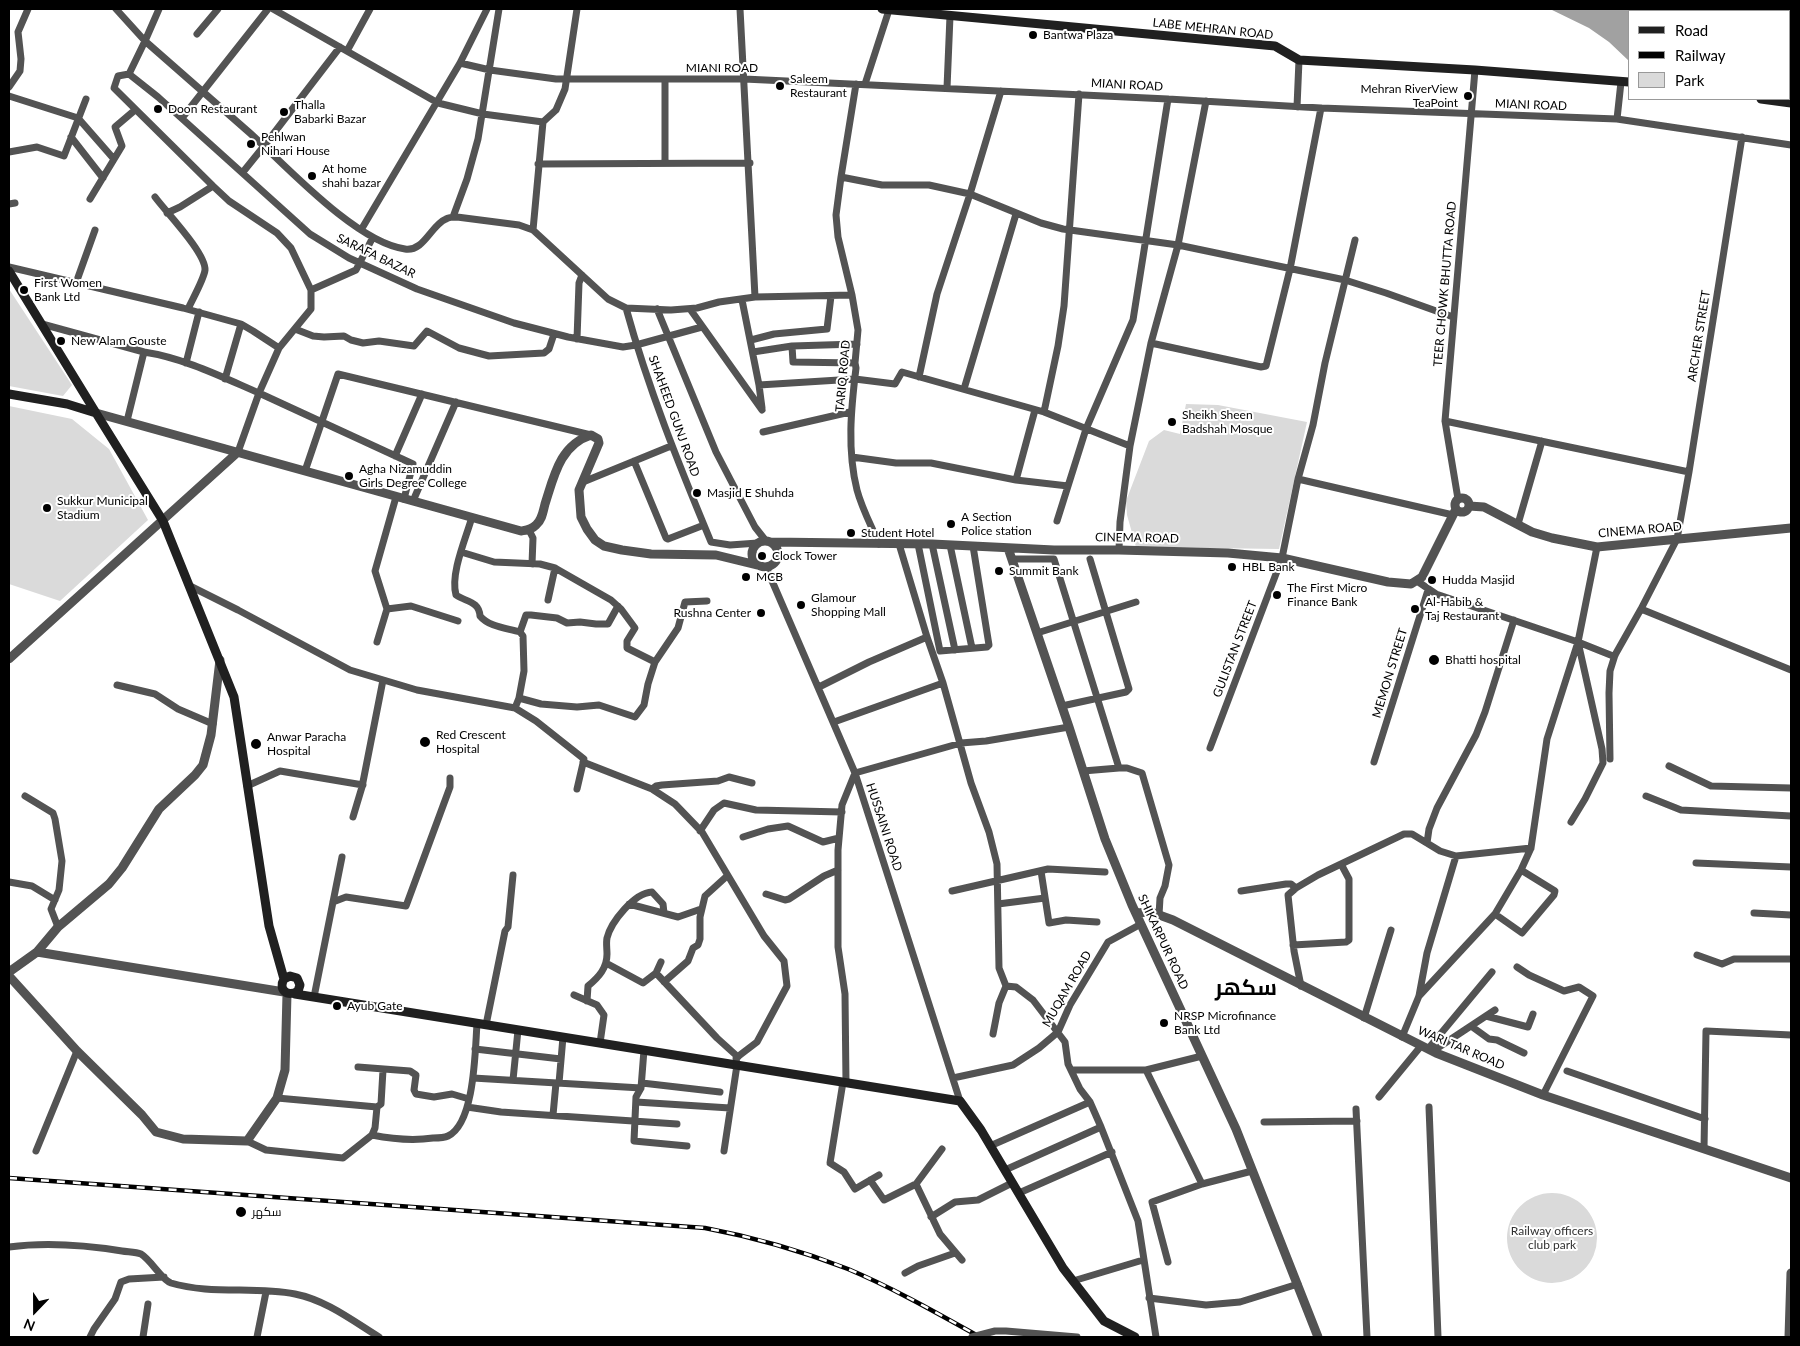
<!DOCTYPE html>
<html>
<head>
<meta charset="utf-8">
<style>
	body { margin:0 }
	#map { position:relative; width:1800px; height:1346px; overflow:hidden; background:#fff; font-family:Lato,sans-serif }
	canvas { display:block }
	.frame { position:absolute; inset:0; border:10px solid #000; pointer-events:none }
	.legend { position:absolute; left:1628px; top:10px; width:162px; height:90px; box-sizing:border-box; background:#fff; border:1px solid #999; margin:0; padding:6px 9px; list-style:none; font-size:15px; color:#000 }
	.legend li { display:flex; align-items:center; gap:10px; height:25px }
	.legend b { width:25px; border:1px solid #999 }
	.north { position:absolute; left:10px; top:1286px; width:50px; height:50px; -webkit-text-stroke:4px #fff; paint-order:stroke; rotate:202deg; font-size:14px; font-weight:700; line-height:20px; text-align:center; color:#000 }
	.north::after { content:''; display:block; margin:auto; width:18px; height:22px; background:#000; clip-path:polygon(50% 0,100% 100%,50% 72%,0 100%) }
</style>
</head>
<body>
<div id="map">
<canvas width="1800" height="1346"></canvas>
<div class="frame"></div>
<ul class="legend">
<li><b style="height:6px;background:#202020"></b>Road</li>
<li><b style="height:6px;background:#000"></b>Railway</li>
<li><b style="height:14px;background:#dadada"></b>Park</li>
</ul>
<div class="north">N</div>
</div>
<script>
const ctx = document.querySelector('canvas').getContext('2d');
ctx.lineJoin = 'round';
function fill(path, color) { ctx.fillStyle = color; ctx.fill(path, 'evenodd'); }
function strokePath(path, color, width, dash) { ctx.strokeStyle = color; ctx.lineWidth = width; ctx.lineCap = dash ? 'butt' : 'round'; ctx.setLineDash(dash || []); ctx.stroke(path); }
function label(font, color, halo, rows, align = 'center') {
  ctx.font = font + ' Lato,Cairo,sans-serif'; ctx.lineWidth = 4; ctx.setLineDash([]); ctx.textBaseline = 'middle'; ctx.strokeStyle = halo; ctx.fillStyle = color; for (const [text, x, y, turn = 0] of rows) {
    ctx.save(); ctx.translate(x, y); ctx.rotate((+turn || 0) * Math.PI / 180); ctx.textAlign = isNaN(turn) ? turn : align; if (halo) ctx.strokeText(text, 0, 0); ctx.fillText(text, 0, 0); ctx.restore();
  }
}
fill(new Path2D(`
	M9,289L72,385L63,396L9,386Z
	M1186,404L1218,405L1307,422L1279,549L1136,547L1127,515L1126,501L1149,441L1164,430L1180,434Z
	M9,406L72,419L109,449L148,520L60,601L9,584Z
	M1507 1238a45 45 0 1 1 90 0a45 45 0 1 1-90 0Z`), '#dadada');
fill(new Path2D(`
	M1550,9H1791V89H1789V11H1629V61L1609,42L1589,28Z`), '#a1a1a1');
strokePath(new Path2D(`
	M116,9L145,41L159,9
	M273,9L438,103L483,114L543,122
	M740,9L755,297
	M197,34L218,9
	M347,51L370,9
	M460,63L490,70L556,79H744L1168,99L1321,108L1617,119L1791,145
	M129,74L145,41C180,72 216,103 251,134C287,167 357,243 405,249C424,252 431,225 446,219C449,217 454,217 457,217L519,225L533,230L608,299L626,308L671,310L697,308L719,302L755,297L852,295
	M129,74L158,97L310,234L349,258L417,289L514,323L568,337L623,347L636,345L702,327
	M129,74L118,76L114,88L213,186L229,201L277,233L291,248L311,290V309L279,348
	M665,79V163
	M856,84L841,177L836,215L838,237L852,295L858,330L855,363L856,368C851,409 847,450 857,490C862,509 872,527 879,544
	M865,84L889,10
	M9,87L20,71L21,59L18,32L28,9
	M947,88L950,16
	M9,96L78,118L113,158
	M1297,107L1299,60
	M182,118L268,9
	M1617,119L1621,82
	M71,137L103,178
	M9,152L37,147L64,156L86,99
	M538,164L750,163
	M243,172L264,146L340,47
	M841,177L882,185H929L970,194L1041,223L1063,229L1178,245L1345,280L1386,293L1453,317
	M155,197C166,212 206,253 205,270C204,279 192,300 188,309
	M90,199L122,146L115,127L135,110
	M9,204L15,203
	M167,213L180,207L213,186
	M453,217L467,179L478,139L499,9
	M361,230L460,63L487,9
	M533,230L543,122L556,110L565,89L577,9
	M9,267L183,308L241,324L253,331L279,348L259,393C222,377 184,358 144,352L42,324
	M76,283L95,230
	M311,290L356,270L373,237
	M742,300L759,385L762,408
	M626,308C648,388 679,465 711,542L730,545L758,543
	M657,309L716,452L755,527L766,541
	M690,309L762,410
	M295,329L313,336L324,337L344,336L351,340L363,343L379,341L414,346L427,331L459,348L489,356L544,353L549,349L554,334
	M577,339L579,283L582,275
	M751,340L774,334L827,329L831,296
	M1151,343L1261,367L1266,366L1290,269L1321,108
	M792,346L793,362L855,363
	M753,352L792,346L857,344
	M186,363L199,312
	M919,377L937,294L970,194L1001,91
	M225,379L241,324
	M759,385L855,379L895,384L902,372L1044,412L1130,446
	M964,389L1016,214
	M1044,412L1058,346L1064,306L1079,94
	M127,421L144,352
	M1445,421L1689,472
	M763,432L850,412
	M238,452L259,393L413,464L404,499
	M395,456L422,394
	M852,457L896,463H931L1016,480L1068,486
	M634,461L666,538L668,539L704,525
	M305,471L338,374L591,435
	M1298,479L1453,515
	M1016,480L1035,410
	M583,482L671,446
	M1458,499L1445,421L1475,70
	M413,501L456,402
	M472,517C466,538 450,574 456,595C466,602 479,601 480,616C489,627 507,628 520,632L526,615H531L557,618L567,623L580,622L596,624H608L618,606
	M1057,521L1086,429L1133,320L1168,99
	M1518,524L1542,441
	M529,530L533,538L532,564
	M899,544L927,637L943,683L971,783L989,832L997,864L999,968L1006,986L999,1003L993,1034
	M918,544L940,651L987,647L989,645L973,546
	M932,544L955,650
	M950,545L972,648
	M1119,550L1120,522L1130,446L1151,343L1178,245L1206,101
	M461,552L494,562L540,564L555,568L611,600L621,609L635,628L627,641V648L655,662
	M1012,559H1054L1119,768
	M766,567L855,773L960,1101
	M1417,581L1436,594L1578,642L1613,656L1615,655
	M190,586L238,610L350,670L417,690L515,708L536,721L584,759L577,789
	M548,600L555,568
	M387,609L411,606L458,621
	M1641,609L1791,670
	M1037,633L1136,602
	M377,642L387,609L375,571L396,497
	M117,685L155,694L178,709L213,724
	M819,687L869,662L927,637
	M519,698L541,704L577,707L599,705L635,717L644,705L648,684L655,662L678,628L685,602L707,601
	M1062,706L1126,692L1129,689L1090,559
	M515,708L519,698L524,671L523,636L520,632
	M834,722L943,683
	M1210,748L1282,558L1298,479L1313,425L1325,363L1355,240
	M1610,759L1609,693L1610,671L1615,655L1641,609L1677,539L1689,472L1742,137
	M583,762L652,789L675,804L702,832L764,936L784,961L787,986L757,1042L736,1058L737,1065L724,1151
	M1374,762L1428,590
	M1669,766L1711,786L1791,788
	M1083,771L1119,768H1127L1142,773L1169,865L1165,886L1160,898L1159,915
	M247,786L280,771L363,785
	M652,789L656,786L662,785L718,781L729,777L752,783
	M25,796L53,813L55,819L62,861L59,890L51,909L58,927
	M1646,796L1681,810L1791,816
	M353,817L362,787L383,680
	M1571,822L1585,799L1603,763L1602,749L1578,642
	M700,831L714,810L724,803L756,810L842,812
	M743,837L768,829L788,826L823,842L839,838
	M1427,843L1429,829L1437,808L1476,735L1485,712L1514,620
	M1696,863L1791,867
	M1041,871L1049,923L1066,920L1097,922
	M9,882L32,886L55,900
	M952,891L1048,869L1105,872
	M1241,891L1286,884H1291L1296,888
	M766,894L785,900L789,899L824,876L838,870
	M333,902L346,897L406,906L450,787V778
	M629,904L678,917L701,909
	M998,904L1045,898
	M1754,913L1791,915
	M1495,914L1522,933L1554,895L1555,891L1521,870
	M1293,945L1346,942L1349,940V879L1341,864
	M1697,955L1722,964L1734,959H1791
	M661,962L656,973L717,1038L738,1057
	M606,963L643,983L656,973
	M1517,967L1529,975L1564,991L1579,987L1593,996L1543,1095
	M664,982L688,961L693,948L698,945L700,939V917L705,896L727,876
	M1006,986L1016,987L1033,1000L1065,1042L1068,1064L1080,1089L1090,1102L1101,1127L1138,1221L1156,1337
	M1301,986L1294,951L1288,895L1296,888L1318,875L1404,834H1412L1440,851L1456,856L1531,848
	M574,995L597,1005L604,1015L600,1043
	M1419,996L1495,914L1521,870L1531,848L1547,739L1578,642L1597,547
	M314,997L342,857
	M587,1001L588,986C599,977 607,968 607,954C607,949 606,943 607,938C611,922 634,893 652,892L663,904L664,913
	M1486,1016L1528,1027L1533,1014
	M1364,1018L1391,930
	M486,1025L505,931L508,927L513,875
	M1471,1026L1489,1039L1497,1040L1524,1053
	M1402,1037L1419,996L1427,953L1456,856
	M475,1049L561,1059
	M1428,1049L1492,972
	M644,1050L641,1088L636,1097L634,1141L687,1146
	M1433,1051L1495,1010
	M358,1067L410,1071L416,1075L414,1090L416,1094L434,1097L452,1094L469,1099
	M1071,1070H1146L1202,1056
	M1146,1070L1202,1184L1252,1171
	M1567,1071L1705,1119
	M473,1078L641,1088
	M953,1078L1013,1065L1039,1048L1058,1032L1070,1005L1108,942L1141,924
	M513,1080L518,1030
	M843,1082L830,1163L844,1172L855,1189L879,1175
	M559,1083L563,1037
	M642,1083L720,1092
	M846,1083L845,994L838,947V850L842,805L855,773L961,743L986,741L1069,727
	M1379,1097L1421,1046
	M277,1098L377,1107
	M636,1102L730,1108
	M467,1107L501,1112L677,1124
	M1429,1107L1438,1337
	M1356,1109L1367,1337
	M553,1115L556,1083
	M1264,1122L1357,1121
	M372,1135C392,1139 412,1141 433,1138C438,1138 444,1138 448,1136C475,1123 475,1050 477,1024
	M247,1141L266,1150L343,1158L372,1135L375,1128L377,1107L381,1104L383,1070
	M990,1146L1090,1102
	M942,1149L916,1184L940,1234L962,1260
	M1704,1149L1706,1031L1791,1035
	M36,1151L77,1051
	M1005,1170L1101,1127
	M870,1180L884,1200L916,1184
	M1019,1193L1112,1152
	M931,1217L955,1202L978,1200L1012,1183
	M9,1247C46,1242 85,1245 122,1251C128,1252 136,1252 141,1254C151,1260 162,1280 171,1283C211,1295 255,1286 295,1294C326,1300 353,1321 379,1337
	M1168,1262L1152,1202L1202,1184
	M905,1273L918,1266L955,1253
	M1073,1281L1143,1260
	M1149,1298L1206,1305L1240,1302L1298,1284
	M90,1337L94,1329L115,1299L121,1282L129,1279L164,1277
	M143,1337L148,1304
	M257,1337L266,1292`), '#535353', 7);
strokePath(new Path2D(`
	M96,413L521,531C527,530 531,530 536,525C542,520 543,512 545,504C554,476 560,445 591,435L598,439L599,443L579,490L581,517L587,529L595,540L604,546L622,550L651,554L716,555L757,565
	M1455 505a7 7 0 1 1 14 0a7 7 0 1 1-14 0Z
	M1469,506L1484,507L1532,532L1552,538L1597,547L1791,528
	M752 554a13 13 0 1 1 26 0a13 13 0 1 1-26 0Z
	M770,542L932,544L1054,550H1119L1228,553L1282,558L1388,582L1411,584L1422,577L1456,509
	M1008,548L1069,727L1105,839L1132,905L1236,1129L1318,1337
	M9,659L238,452
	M1136,913L1151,912L1173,920L1436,1053L1543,1095L1791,1178
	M37,952L284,992
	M9,972L37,952L58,927L109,884L122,868L159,809L195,775L203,765L211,735L220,660
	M9,976L77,1051L142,1115L156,1132L183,1139L247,1141L277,1098L285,1070L287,994
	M1789,1337L1791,1273`), '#535353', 9);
strokePath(new Path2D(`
	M882,9L1275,46L1299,60L1475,70L1629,82
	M1761,99L1791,103
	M9,271L96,413
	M9,394L67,404L96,413L163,521L234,697L269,926L284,979C278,989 287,998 298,991L300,985L297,978L290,976L284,979
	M295,994L960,1101L981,1130L1063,1268L1104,1321L1135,1337`), '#202020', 9);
const rail = new Path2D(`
	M9,1178L705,1228C753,1237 802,1251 848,1269C893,1288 937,1313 980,1337`);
strokePath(rail, '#000', 4.5);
strokePath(rail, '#fff', 2.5, [8]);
strokePath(new Path2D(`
	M972,1337L995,1331H1006L1077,1337`), '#535353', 7);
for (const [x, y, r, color] of [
	[1033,35,5,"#000"],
	[780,86,5,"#000"],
	[1468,96,5,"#000"],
	[158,109,5,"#000"],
	[284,112,5,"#000"],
	[251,144,5,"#000"],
	[312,176,5,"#000"],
	[24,290,5,"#000"],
	[61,341,5,"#000"],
	[1172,422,5,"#000"],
	[349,476,5,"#000"],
	[697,493,5,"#000"],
	[47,508,5,"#000"],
	[951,524,5,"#000"],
	[851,533,5,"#000"],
	[762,556,5,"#000"],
	[1232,567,5,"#000"],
	[999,571,5,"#000"],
	[746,577,5,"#000"],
	[1432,580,5,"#000"],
	[1277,595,5,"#000"],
	[801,605,5,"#000"],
	[1415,609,5,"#000"],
	[761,613,5,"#000"],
	[1434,660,6,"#000"],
	[425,742,6,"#000"],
	[256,744,6,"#000"],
	[337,1006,5,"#000"],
	[1164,1023,5,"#000"],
	[241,1212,6,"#000"]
]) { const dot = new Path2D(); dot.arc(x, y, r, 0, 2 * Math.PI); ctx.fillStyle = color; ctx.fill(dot); strokePath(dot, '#fff', 2); }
label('12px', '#000', '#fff', [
	["LABE MEHRAN ROAD",1213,29,6],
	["MIANI ROAD",722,68],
	["MIANI ROAD",1127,85,3],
	["MIANI ROAD",1531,105,2],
	["SARAFA BAZAR",376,256,26],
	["TEER CHOWK BHUTTA ROAD",1445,284,-85],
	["ARCHER STREET",1699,336,-81],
	["TARIQ ROAD",843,376,-85],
	["SHAHEED GUNJ ROAD",674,416,70],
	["CINEMA ROAD",1640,530,-5],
	["CINEMA ROAD",1137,538,1],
	["GULISTAN STREET",1235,649,-69],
	["MEMON STREET",1390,673,-73],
	["HUSSAINI ROAD",884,827,72],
	["SHIKARPUR ROAD",1163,942,65],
	["MUQAM ROAD",1067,989,-60],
	["WARI TAR ROAD",1461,1048,23]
]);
label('12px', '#000', '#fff', [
	["Bantwa Plaza",1043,35],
	["Saleem",790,79],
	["Restaurant",790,93],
	["Mehran RiverView",1458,89,"right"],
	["TeaPoint",1458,103,"right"],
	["Thalla",294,105],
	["Babarki Bazar",294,119],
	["Doon Restaurant",168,109],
	["Pehlwan",261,137],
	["Nihari House",261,151],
	["At home",322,169],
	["shahi bazar",322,183],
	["First Women",34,283],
	["Bank Ltd",34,297],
	["New Alam Gouste",71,341],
	["Sheikh Sheen",1182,415],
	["Badshah Mosque",1182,429],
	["Agha Nizamuddin",359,469],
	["Girls Degree College",359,483],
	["Masjid E Shuhda",707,493],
	["Sukkur Municipal",57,501],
	["Stadium",57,515],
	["A Section",961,517],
	["Police station",961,531],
	["Student Hotel",861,533],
	["Clock Tower",772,556],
	["HBL Bank",1242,567],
	["Summit Bank",1009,571],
	["MCB",756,577],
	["Hudda Masjid",1442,580],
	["The First Micro",1287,588],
	["Finance Bank",1287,602],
	["Glamour",811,598],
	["Shopping Mall",811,612],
	["Al-Habib &",1425,602],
	["Taj Restaurant",1425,616],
	["Rushna Center",751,613,"right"],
	["Bhatti hospital",1445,660],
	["Red Crescent",436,735],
	["Hospital",436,749],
	["Anwar Paracha",267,737],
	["Hospital",267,751],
	["Ayub Gate",347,1006],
	["NRSP Microfinance",1174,1016],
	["Bank Ltd",1174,1030],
	["سكهر",252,1212]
], 'left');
label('12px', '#313131', '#fff', [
	["Railway officers",1552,1231],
	["club park",1552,1245]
]);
label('bold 22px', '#000', '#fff', [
	["سکھر",1246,988]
]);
</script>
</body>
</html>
